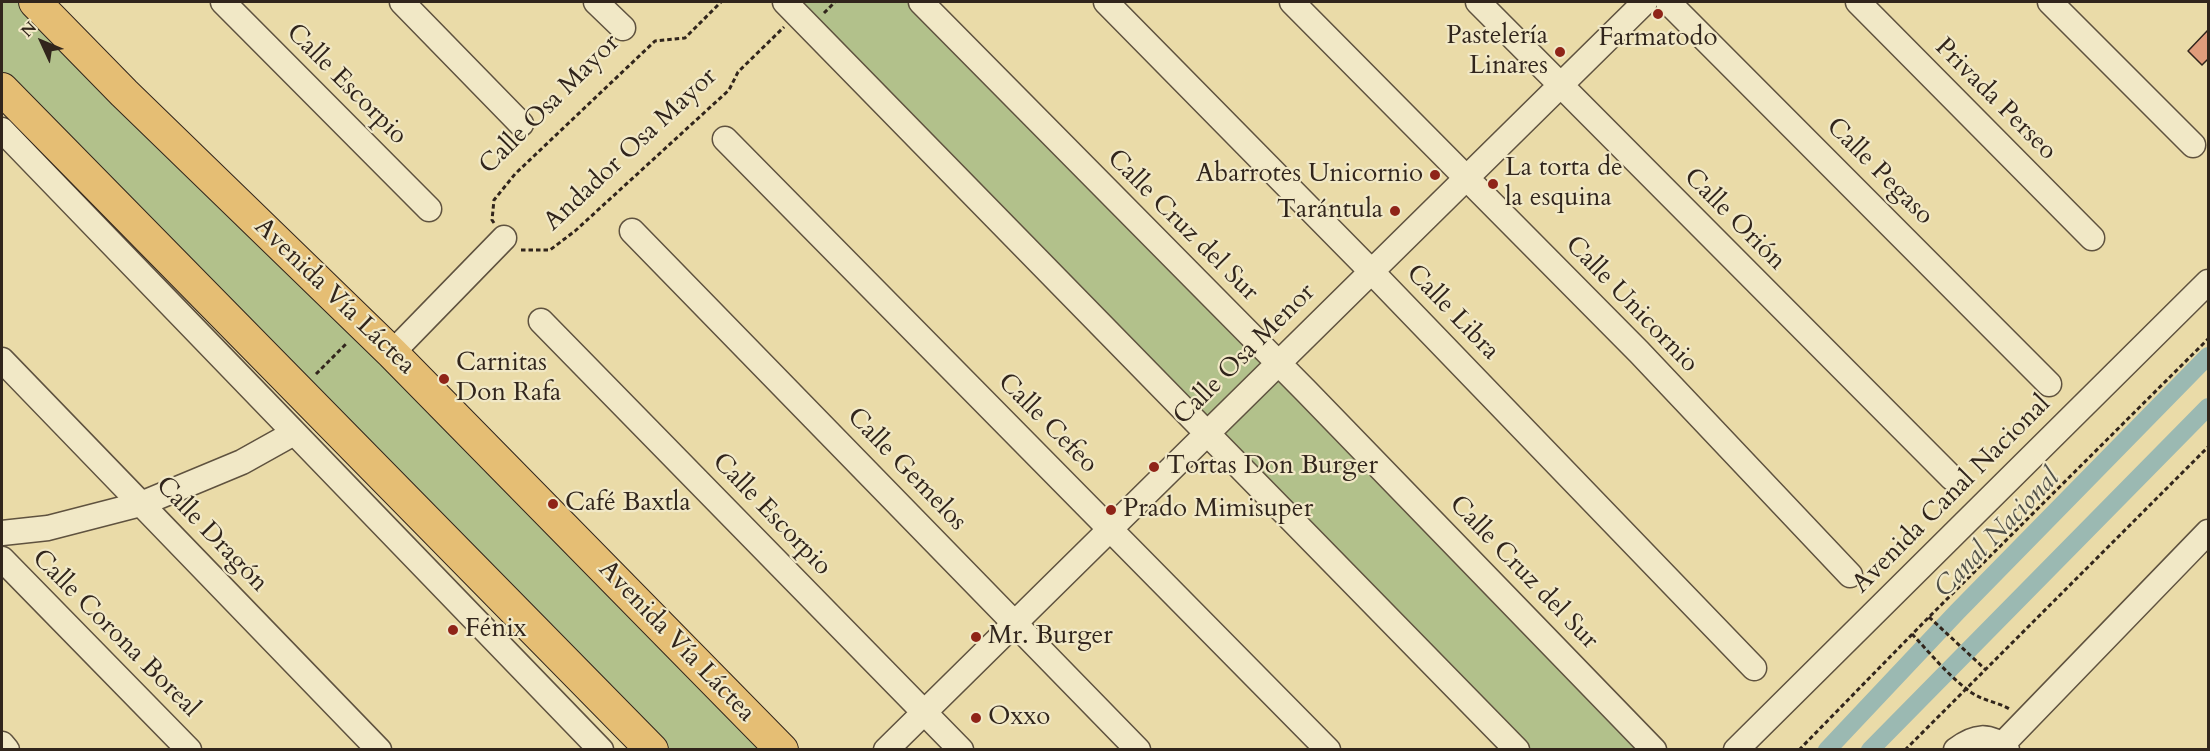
<!DOCTYPE html>
<html>
<head>
<meta charset="utf-8">
<style>
	body { margin:0 }
	#map { position:relative; width:2210px; height:751px; overflow:hidden; background:#eadba8; font-family:Cardo,serif }
	canvas { display:block }
	.frame { position:absolute; inset:0; border:3px solid #31251c; pointer-events:none }
	.north { position:absolute; left:12px; top:12px; width:60px; height:60px; -webkit-text-stroke:4px #f1e8c6; paint-order:stroke; rotate:314deg; font-size:16px; font-weight:700; line-height:24px; text-align:center; color:#31251c }
	.north::after { content:''; display:block; margin:auto; width:21px; height:27px; background:#31251c; clip-path:polygon(50% 0,100% 100%,50% 72%,0 100%) }
</style>
</head>
<body>
<div id="map">
<canvas width="2210" height="751"></canvas>
<div class="frame"></div>
<div class="north">N</div>
</div>
<script>
const ctx = document.querySelector('canvas').getContext('2d');
ctx.lineJoin = 'round';
function fill(path, color) { ctx.fillStyle = color; ctx.fill(path, 'evenodd'); }
function strokePath(path, color, width, dash) { ctx.strokeStyle = color; ctx.lineWidth = width; ctx.lineCap = dash ? 'butt' : 'round'; ctx.setLineDash(dash || []); ctx.stroke(path); }
function label(font, color, halo, rows, align = 'center') {
  ctx.font = font + ' Cardo,serif'; ctx.lineWidth = 4.5; ctx.setLineDash([]); ctx.textBaseline = 'middle'; ctx.strokeStyle = halo; ctx.fillStyle = color; for (const [text, x, y, turn = 0] of rows) {
    ctx.save(); ctx.translate(x, y); ctx.rotate((+turn || 0) * Math.PI / 180); ctx.textAlign = isNaN(turn) ? turn : align; if (halo) ctx.strokeText(text, 0, 0); ctx.fillText(text, 0, 0); ctx.restore();
  }
}
fill(new Path2D(`
	M2,2H28L776,749H666L2,73Z
	M797,2H915L1647,749H1525Z`), '#b2c18b');
strokePath(new Path2D(`
	M1827,750L1957,612L2208,356
	M1870,750L2208,407`), '#9bb9b2', 18);
const building = new Path2D(`
	M2208,30V59L2202,65L2188,51Z`);
fill(building, '#e09c7b');
strokePath(building, '#31251c', 1.5);
const minor = new Path2D(`
	M223,2L429,209
	M402,2L521,124
	M596,2L623,28
	M785,2L1517,750
	M921,2L1306,391L1654,750
	M1106,2L1371,271L1754,668
	M1292,2L1639,352L1850,575
	M1478,2L1952,478
	M1668,2L2049,384
	M1858,2L2092,238
	M2050,2L2193,145
	M2,130L601,750
	M725,139L1328,750
	M632,231L1138,750
	M541,321L961,750
	M392,353L504,238
	M2,360L379,750
	M2,533L48,528L141,504L242,462L294,433
	M2,559L189,750
	M2,744L7,750
	M886,750L1645,2
	M1736,750L2208,282
	M1956,750C1974,736 1989,733 2007,750
	M1997,750L2208,532`);
const major = new Path2D(`
	M35,2L124,93L392,353L782,750
	M2,89L652,750`);
strokePath(minor, '#5f523f', 27);
strokePath(major, '#31251c', 34);
strokePath(new Path2D(`
	M824,13L835,2
	M494,223L492,220L494,200L515,174L655,41L685,38L721,2
	M521,250H550L575,231L729,90L738,72L784,27
	M316,374L347,343
	M1929,617L1986,670
	M1912,634C1931,654 1950,678 1972,693C1986,702 1999,702 2011,710
	M1799,750L1929,617L2208,339
	M1905,750L2208,447`), '#31251c', 3, [4.5, 3]);
strokePath(minor, '#f1e8c6', 24);
strokePath(major, '#e5be74', 32);
for (const [x, y, r, color] of [
	[1658,14,6,"#8f2418"],
	[1560,52,6,"#8f2418"],
	[1435,175,6,"#8f2418"],
	[1493,184,6,"#8f2418"],
	[1395,211,6,"#8f2418"],
	[444,379,6,"#8f2418"],
	[1154,467,6,"#8f2418"],
	[553,504,6,"#8f2418"],
	[1111,510,6,"#8f2418"],
	[453,630,6,"#8f2418"],
	[976,637,6,"#8f2418"],
	[976,718,6,"#8f2418"]
]) { const dot = new Path2D(); dot.arc(x, y, r, 0, 2 * Math.PI); ctx.fillStyle = color; ctx.fill(dot); strokePath(dot, '#f1e8c6', 2); }
label('26px', '#31251c', '#f1e8c6', [
	["Pastelería",1548,37,"right"],
	["Linares",1548,67,"right"],
	["Farmatodo",1658,39,"center"],
	["La torta de",1505,169],
	["la esquina",1505,199],
	["Abarrotes Unicornio",1423,175,"right"],
	["Tarántula",1383,211,"right"],
	["Carnitas",456,364],
	["Don Rafa",456,394],
	["Tortas Don Burger",1166,467],
	["Café Baxtla",565,504],
	["Prado Mimisuper",1123,510],
	["Fénix",465,630],
	["Mr. Burger",988,637],
	["Oxxo",988,718]
], 'left');
label('26px', '#31251c', '#f1e8c6', [
	["Calle Escorpio",346,85,45],
	["Privada Perseo",1995,100,45],
	["Calle Osa Mayor",550,105,-45],
	["Andador Osa Mayor",631,150,-43],
	["Calle Pegaso",1879,172,45],
	["Calle Orión",1734,220,45],
	["Calle Cruz del Sur",1182,226,45],
	["Avenida Vía Láctea",334,297,44],
	["Calle Unicornio",1631,305,46],
	["Calle Libra",1452,313,46],
	["Calle Osa Menor",1245,355,-45],
	["Calle Cefeo",1047,424,45],
	["Calle Gemelos",906,470,46],
	["Avenida Canal Nacional",1952,495,-45],
	["Calle Escorpio",771,515,46],
	["Calle Dragón",211,535,46],
	["Calle Cruz del Sur",1523,573,46],
	["Calle Corona Boreal",115,634,45],
	["Avenida Vía Láctea",676,642,46]
]);
label('italic 27px', '#515149', '#f1e8c6', [
	["Canal Nacional",1998,534,-46]
]);
</script>
</body>
</html>
